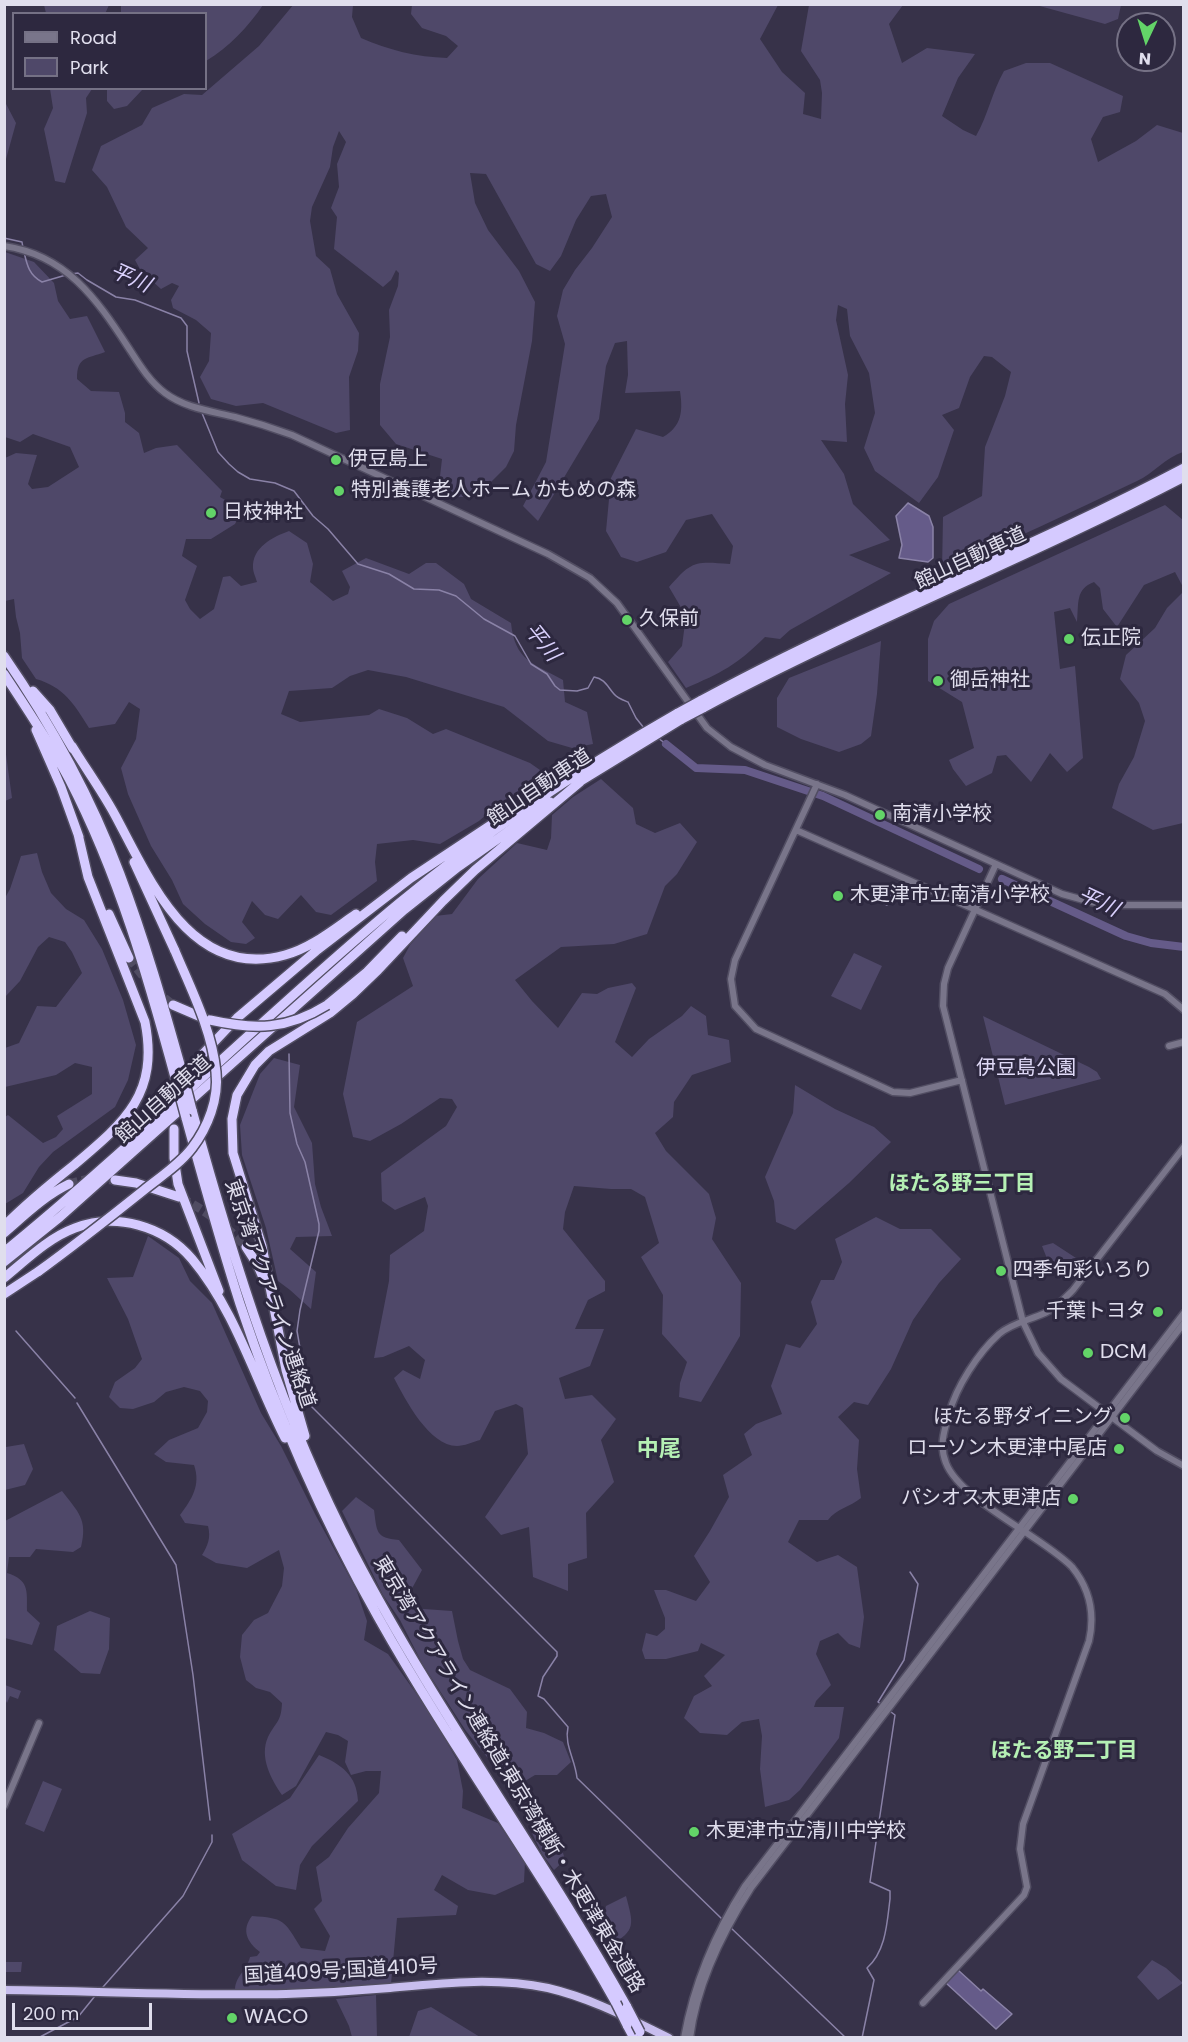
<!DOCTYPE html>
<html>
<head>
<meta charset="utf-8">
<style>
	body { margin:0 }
	#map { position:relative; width:1188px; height:2042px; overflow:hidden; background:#373249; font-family:Poppins,sans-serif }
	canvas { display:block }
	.frame { position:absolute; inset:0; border:6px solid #e0deed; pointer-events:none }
	.legend { position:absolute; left:12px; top:12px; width:195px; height:78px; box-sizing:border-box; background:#2d283f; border:2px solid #757185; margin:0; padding:8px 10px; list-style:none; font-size:18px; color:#e0deed }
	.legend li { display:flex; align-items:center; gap:12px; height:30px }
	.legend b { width:30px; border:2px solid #757185 }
	.north { position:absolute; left:1116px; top:12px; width:60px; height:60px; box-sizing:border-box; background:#2d283f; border:2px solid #757185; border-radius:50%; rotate:184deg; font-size:16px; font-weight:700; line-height:24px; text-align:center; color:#e0deed }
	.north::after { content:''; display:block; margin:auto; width:21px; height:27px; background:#63d468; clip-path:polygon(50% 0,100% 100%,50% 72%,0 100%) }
	.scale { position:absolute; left:12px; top:2003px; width:140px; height:27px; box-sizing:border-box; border:3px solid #e0deed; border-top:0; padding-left:8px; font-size:18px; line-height:21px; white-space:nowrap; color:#e0deed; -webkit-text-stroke:4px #2d283f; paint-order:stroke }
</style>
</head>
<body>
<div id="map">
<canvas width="1188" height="2042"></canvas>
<div class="frame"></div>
<ul class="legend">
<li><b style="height:8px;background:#79758a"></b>Road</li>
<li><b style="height:16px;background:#4f4869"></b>Park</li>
</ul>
<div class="north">N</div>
<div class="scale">200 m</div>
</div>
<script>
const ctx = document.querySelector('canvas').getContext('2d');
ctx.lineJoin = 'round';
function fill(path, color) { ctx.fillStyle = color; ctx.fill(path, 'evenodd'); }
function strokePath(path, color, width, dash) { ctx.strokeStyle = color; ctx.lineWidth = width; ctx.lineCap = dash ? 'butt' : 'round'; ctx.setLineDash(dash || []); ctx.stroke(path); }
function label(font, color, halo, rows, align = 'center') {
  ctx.font = font + ' Poppins,"Noto Sans JP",sans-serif'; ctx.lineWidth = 6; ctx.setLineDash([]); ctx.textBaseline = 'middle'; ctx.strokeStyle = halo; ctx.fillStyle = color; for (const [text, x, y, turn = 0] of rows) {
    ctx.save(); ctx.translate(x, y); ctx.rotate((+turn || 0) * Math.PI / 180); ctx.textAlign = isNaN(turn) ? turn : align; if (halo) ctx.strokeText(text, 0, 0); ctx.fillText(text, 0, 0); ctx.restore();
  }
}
fill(new Path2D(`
	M294,4L353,5L352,17L361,38C388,50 417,57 447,58L458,46L446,36L422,28L411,14L412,5H778L760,39L782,72L805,93L803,114L821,119L822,93L820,80L801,51L809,5H903L889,24L902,63L927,48L975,54L958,78L942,116L963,130L976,136C988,115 992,92 1004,71L1026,63H1050L1123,96L1120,112L1103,117L1091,139L1098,162L1136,141L1157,125L1183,133V452C1166,457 1153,474 1137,481C1072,512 1008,542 942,570L943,517L982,496L985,447L1005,396L1011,372L992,357L984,356L970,377L959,408L942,415L954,430L938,477L919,503L875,471L864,448L875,413L869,373L850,336L847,309L838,305L836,320L848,375L845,404L847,442L821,440L844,474L853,504L890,540L849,555L891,573L790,630L780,639L765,637C737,665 721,673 686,688L668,662L682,646L686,616L669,587C692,561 694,561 730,564L733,546L712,514L686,520L666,552L637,562L621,557L606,531L611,478L636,429L663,437C682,426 683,411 680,391L625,393L628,375L627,341L615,343L606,366L599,419L538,521L523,506L546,462L565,344L557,316L563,290L575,270L592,248L612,217L606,194L591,196L576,220L561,256L550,271L536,264L486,174L470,173L475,203L488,230L519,271L535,302L532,341L516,425L514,451L506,467L488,485L469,497H453L439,485L442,459L396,444L380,425V384L390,337L389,310L398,286L399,273L396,270L391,280L383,287L334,249L337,217L331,208L339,187L337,164L346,142L339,131L333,147L330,167L312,207L310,221L316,256L330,269L337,294L359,333L358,351L349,377L350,430L336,433L263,403L236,406L211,399L200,377L209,361L211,333L196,320L173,308L171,300L179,286L172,283L161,289L141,271L135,260L148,248L126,227L107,187L92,170L101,146L142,125L152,108L184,94L202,95L259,46Z
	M44,5V4L109,5L105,14L46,13Z
	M121,5V4L263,5C248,27 229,47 206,61V14L121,13Z
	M1036,5L1121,4V5L1118,19L1105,24Z
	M50,89H92L86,98L87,113L65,183L55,181L44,129L53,108Z
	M107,89V88L143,89L127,106L114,109L107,101Z
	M4,100L16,123L6,159H5Z
	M5,252L34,262L54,283L58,301L70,319L87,316L105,352C87,359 77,356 77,379L91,391L119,392L125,413V422L139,433L144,453L156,448L177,445L222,491L220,497L242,510L235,524L211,539H186L182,556L197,566L185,600L190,609L200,619L214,609L223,577L230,576L241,586L257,582C256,578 253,572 253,568C252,547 273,537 289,531L307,543L313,564L310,582L333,601L348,594L350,587L342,571L366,558L409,574L426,563H436L464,584L471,599L511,623C515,661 533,663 563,680L565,702L587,712L593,744L572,748L548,741L504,707L406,677L368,670L350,676L332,688L289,691L281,714L300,722L369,715L379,709L407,718L433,734L446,729L530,763L540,770L534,785L495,807L479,821L440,844L413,840L377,844L375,862L377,881L331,915L316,912L301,895L278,919L265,915L252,901L242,922L255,938L246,944L231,942L205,924L183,904L172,880L151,846L128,794L121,768L136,739L140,709L129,702L115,724L89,728C74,704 64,687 36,679L22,658L20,633L16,617L14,599L5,601V458L16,453L37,455L28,484L32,489L48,487L79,467L70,447L33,434L20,442L5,437Z
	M1165,505L1183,520V587L1175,572L1144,585L1117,627L1103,609L1100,588L1094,582C1075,589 1079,604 1077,622L1070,608L1054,612L1060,669L1075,666L1083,758L1067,772L1050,753L1031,782L1006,755L997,756L992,773L966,786L953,769L949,760L974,748L962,702L928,681V639L934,621L949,604Z
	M1183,592V823L1153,830L1112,808L1119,784L1134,757L1145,721L1139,703L1120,679L1126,655L1155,628L1167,608Z
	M881,641L877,694L871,736L861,744L839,752L801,739L777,727V698L789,678Z
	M4,740L12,798L5,801H4Z
	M601,779L633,808L636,824L655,833L680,823L697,842L677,874L665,886L647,934L614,944L561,947L515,980L532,1001L558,1028L582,993L597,994L608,988L632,983L636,988L615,1042L632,1057L649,1039L682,1016L691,1006L706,1016L708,1035L729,1040L731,1062L692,1075L674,1102L673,1117L655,1133L666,1151L709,1194L716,1218L712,1239L741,1283L740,1336L701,1402L679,1397L680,1383L687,1362L662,1334L663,1295L641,1257L659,1243L645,1197L631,1189H611L574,1186L565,1212L563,1229L605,1281V1291L588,1300L575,1329H604L590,1366L559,1378L565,1399L592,1395L616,1419L601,1440L614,1482L586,1513L587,1558L568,1564V1591L533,1577L529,1527L501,1535L485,1517L528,1454L523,1408L516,1404L495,1411L480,1440C473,1442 464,1446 457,1446C429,1446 405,1399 394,1378L403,1370L420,1379L425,1360L409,1346L383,1357L374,1358L389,1281L390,1255L424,1231L428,1206L425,1197L395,1210L382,1201L381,1173L446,1126L457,1107L452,1099L440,1098L401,1124L370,1141L353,1137L343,1094L357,1022L413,986L403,958L410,945L435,916L452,914L478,879L517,843L547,850L551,838L552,815L573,797Z
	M37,853L42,872L51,893L66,909L84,920L102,949L123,1000L136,1045L128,1080L115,1107L53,1152L39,1167L23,1193L5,1204V1117L8,1115L43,1143L56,1137L63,1129L57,1116L92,1094V1067L75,1063L56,1075L5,1087V1048L19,1043L37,1006L56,1007L82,973L72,952L65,942L49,937L38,947L20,981L5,997V898L10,889L21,856Z
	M854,953L882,966L861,1010L831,996Z
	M983,1016L1089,1067L1097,1072L1101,1079L1005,1105Z
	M274,1058L300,1065L294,1107L312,1143L315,1184L321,1207L332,1236L296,1237L290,1249L316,1272L311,1309L290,1290L278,1281L266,1228L242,1155L240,1125L260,1074Z
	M795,1085L835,1109L874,1127L891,1142L849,1183L795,1230L776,1222L774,1201L765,1177L793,1113Z
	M876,1217L900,1229H931L961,1259L939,1283L913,1320L891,1369L868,1405L854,1402L838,1417L859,1440L857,1469L861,1498C850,1507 836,1509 828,1520H799L788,1542L817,1562L838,1555L857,1567L864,1617L860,1648L849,1644L838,1633L820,1641L816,1654L831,1685L816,1701L814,1707H844L839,1738L800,1790L789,1800L765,1807L760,1769L762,1736L759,1719L742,1722L727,1735L700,1733L684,1718L694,1696L712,1686L704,1676L725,1655L701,1643L698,1651L666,1659H645L642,1650L646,1633L657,1636L665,1629V1618L654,1590H666L696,1601L710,1582L694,1556L710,1531L729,1497L723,1475L752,1455L744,1434L756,1424L782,1414L771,1386L786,1344L800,1348L817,1324L811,1302L821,1280H834L842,1262L835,1239Z
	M148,1236L179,1258L190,1281L212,1303L261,1413L281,1446L316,1516L356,1589L367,1621L364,1640L388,1654L430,1713L457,1760L463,1791L462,1808L498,1823L525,1862L524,1882L495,1895L468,1890L442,1875L434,1890L458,1906L456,1915L397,1918L391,1984L329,1989L239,1991L235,1989C236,1975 246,1972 250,1957L257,1956L260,1952C247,1942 241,1930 252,1916C284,1918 284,1920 301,1948L325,1951L330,1936L314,1909L322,1901L316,1867L329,1857L348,1828L379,1793L381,1771H366L351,1775L345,1762L348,1741L338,1735L326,1732L296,1786L282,1795C271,1779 259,1757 268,1737C276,1721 281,1723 282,1703L270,1692L256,1688L246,1680L240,1657L242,1635L254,1620L268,1613L282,1586L284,1568L279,1550L247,1568L216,1563L202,1555C208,1545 211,1538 208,1526L185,1523L180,1515C192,1499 201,1485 194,1465L166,1462L154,1454L169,1440L198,1428L207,1412L208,1401L200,1391L184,1387L166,1392L154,1402L133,1409L120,1408L109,1397L115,1382L135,1368L142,1359L128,1319L107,1278L133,1277Z
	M1053,1243L1076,1258L1061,1277L1050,1266L1042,1246Z
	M24,1444L33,1469L25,1485L5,1490V1445L6,1447Z
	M62,1491C78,1512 88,1519 81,1547L73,1552L36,1549L30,1557H9L7,1573C29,1580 27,1590 27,1611L40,1623L32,1645L5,1638V1521Z
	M356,1497L374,1510C377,1531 375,1538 399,1540L422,1570L409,1594L410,1608L452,1611L458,1641L463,1659L470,1670L510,1689L527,1712L526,1728L544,1733L563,1742L571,1762L557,1775H535L520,1784L499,1772L466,1731L423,1665L400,1620L383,1595L342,1511Z
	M90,1611L110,1618L109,1649L100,1674L81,1673L54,1650L57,1626Z
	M5,1685L21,1691L18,1699L10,1696L7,1703L5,1699Z
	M319,1755C341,1764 357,1775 358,1801L312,1846L300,1865L296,1890L276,1886L242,1860L232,1834L290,1798Z
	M43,1781L62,1789L44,1832L25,1824Z
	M534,1825L557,1831L565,1860L554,1870L542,1854L532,1833Z
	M626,1896C633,1923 637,1931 610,1945L600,1943V1931L606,1906Z
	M1152,1960L1166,1968L1183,1983L1158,2000L1137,1977Z
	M5,1962H22L21,1972H5Z
	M376,1995L377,2037H352L349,2026L336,1999Z
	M431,2007L480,2037H409L418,2011Z`), '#4f4869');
const water = new Path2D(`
	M908,503L929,516L933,527V558L928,562L899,558L902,545L896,516Z
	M886,885L894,890L887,905L878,901Z
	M958,1970L981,1991L983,1989L1012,2014L996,2029L946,1983Z`);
fill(water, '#655b89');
strokePath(water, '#8a82a7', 1.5);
strokePath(new Path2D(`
	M4,238L22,242L23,248
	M24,252C27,265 29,275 42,282L66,275
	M71,274L78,273L87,280L116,297L135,300L181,318L187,326V351L199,403
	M202,413L218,452L229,464L238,472L250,479L275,483L294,491L313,516L328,529L358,564L389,574L414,589L439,590L456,596L484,619L515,636L531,664L547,674L555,686L560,690L577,691L588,688L594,677C605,679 607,686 614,694C617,698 623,700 628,702L636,718L644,728
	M658,738L666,744
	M289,1054L290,1113L297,1144L305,1162L319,1224V1231L300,1310L297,1331L310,1405L557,1652V1656L543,1677L538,1696L544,1699L568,1727C564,1745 575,1759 577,1778L722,1919
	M16,1331L75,1398
	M77,1403L176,1565L193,1675L210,1820
	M882,1705L878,1702L904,1660L918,1584L910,1572
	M730,1927L846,2038
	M103,1987L183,1896L212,1842V1835
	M38,2038L78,2017L95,1996
	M862,2038L874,1980L867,1968C886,1951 887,1923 890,1899V1891L870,1882L895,1715L891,1712`), '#8a82a7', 1.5);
strokePath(new Path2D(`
	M666,744L696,768L745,770L823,796L979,869
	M1002,879L1126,936L1151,943L1184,947`), '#655b89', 8);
strokePath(new Path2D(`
	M129,958L153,989L173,1005
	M184,1086L199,1058
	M69,1184L88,1179L115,1180
	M181,1198C205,1210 228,1227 246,1247`), '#504c62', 9, [9, 4.5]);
const tertiary = new Path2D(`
	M4,246C66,255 96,298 128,347C139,364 149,381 165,393C185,408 211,411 235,417C254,422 273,428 292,435L548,554L590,578L617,603L707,728L731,747L765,765L845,795L1062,894L1091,902L1112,905H1184
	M817,784L735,960L731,979L735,1006L756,1029L893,1092L910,1093L962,1080
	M796,830L1165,994L1184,1010
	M996,864L948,968L944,984L943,1006L1023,1322L1038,1353L1061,1379L1157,1451L1184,1466
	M1169,1046L1184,1042
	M4,1806L39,1723
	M923,2003L1024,1895L1027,1887L1020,1849L1023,1824L1089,1641C1095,1614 1090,1589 1072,1567C1043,1537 960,1500 946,1463C939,1446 944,1431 949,1414C956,1387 978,1353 999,1334C1012,1323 1030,1320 1045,1313C1056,1308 1064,1299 1073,1290L1184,1147
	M684,2038C694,1982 715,1933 745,1886L1184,1313
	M690,2038C697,1984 722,1933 751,1888L1184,1323`);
const trunk = new Path2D(`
	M4,1990C98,1991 192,1996 286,1994C320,1993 355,1991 390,1988C443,1983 495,1977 548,1988C591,1998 630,2019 669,2038`);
const motorway = new Path2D(`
	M4,656C51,724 91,797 120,874C145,940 164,1007 183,1075
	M4,674C27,709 50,743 69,779C119,875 148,978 176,1081
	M33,691L50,710L73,749
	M700,701C857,615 1025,552 1184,468
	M703,708C860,624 1026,559 1184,477
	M36,730L61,787L79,837
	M72,746C86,769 102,791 115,815C150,880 191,981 285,955C311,948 334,929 356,914
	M576,784L682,719
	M134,862L175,951
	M109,914L129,958
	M173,1005L208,1020
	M327,1005L367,972L402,936
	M199,1058L237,1018L316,951L411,878L527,801
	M192,1110C234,1263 281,1414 354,1554C436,1711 541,1853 627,2007
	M186,1118C203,1180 220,1242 240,1304C276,1412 322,1518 378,1617C452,1749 542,1871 616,2003
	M174,1129V1158L178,1184L219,1291
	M115,1180L136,1183L179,1197
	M4,1226C26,1204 50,1184 74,1165C125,1122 159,1094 145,1022L88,877L78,834
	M4,1233C25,1215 44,1196 69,1184
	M246,1247L257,1264L265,1282
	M4,1252C140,1141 263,1016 398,904C485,832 580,769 678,713
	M4,1262L60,1217L404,910L458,867L550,802
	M4,1278C26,1260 48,1238 75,1228C116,1212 164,1226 192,1259C235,1310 255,1379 285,1438
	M4,1294L39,1271
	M305,1436L286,1370L262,1246L233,1153L232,1119L237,1095L255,1065L269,1051L330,1013L353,994L378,970L443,901L475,870L580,782
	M627,2025L634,2038`);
strokePath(tertiary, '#524e63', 9);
strokePath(trunk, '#524e63', 11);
strokePath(motorway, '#524e63', 12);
strokePath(tertiary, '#79758a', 6);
strokePath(trunk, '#c8beee', 8);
strokePath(motorway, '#d5caff', 9);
const motorwayBridge = new Path2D(`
	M678,713L700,701
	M682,719L703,708
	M210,1020C255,1030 287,1030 327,1005
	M183,1075L192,1110
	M176,1081L186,1118
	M39,1271C75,1245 109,1218 144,1190C160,1177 179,1165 192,1148C208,1127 219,1099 216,1072C212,1030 191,989 175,951
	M616,2003L627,2025
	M627,2007L640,2032`);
strokePath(motorwayBridge, '#524e63', 12, []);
strokePath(motorwayBridge, '#d5caff', 9);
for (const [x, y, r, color] of [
	[336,460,6,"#63d468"],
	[339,491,6,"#63d468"],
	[211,513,6,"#63d468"],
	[627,620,6,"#63d468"],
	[1069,639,6,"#63d468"],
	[938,681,6,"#63d468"],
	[880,815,6,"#63d468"],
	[838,896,6,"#63d468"],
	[1001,1271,6,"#63d468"],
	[1158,1312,6,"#63d468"],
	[1088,1353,6,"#63d468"],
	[1125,1418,6,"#63d468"],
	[1119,1449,6,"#63d468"],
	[1073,1499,6,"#63d468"],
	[694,1832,6,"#63d468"],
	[232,2018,6,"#63d468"]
]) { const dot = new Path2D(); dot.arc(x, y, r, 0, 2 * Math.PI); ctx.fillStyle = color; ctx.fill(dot); strokePath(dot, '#2d283f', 2); }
label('20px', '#e0deed', '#2d283f', [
	["伊豆島上",348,460],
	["特別養護老人ホーム かもめの森",351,491],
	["日枝神社",223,513],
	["久保前",639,620],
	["伝正院",1081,639],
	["御岳神社",950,681],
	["南清小学校",892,815],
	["木更津市立南清小学校",850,896],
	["四季旬彩いろり",1013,1271],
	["千葉トヨタ",1146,1312,"right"],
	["DCM",1100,1353],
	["ほたる野ダイニング",1113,1418,"right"],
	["ローソン木更津中尾店",1107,1449,"right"],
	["パシオス木更津店",1061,1499,"right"],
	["木更津市立清川中学校",706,1832],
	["WACO",244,2018]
], 'left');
label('20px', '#e0deed', '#2d283f', [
	["館山自動車道",971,559,-25],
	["館山自動車道",540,788,-34],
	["館山自動車道",164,1100,-42],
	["東京湾アクアライン連絡道",269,1294,71],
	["東京湾アクアライン連絡道;東京湾横断・木更津東金道路",508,1775,59],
	["国道409号;国道410号",341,1972,-3]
]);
label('20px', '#e0daf8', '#2d283f', [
	["伊豆島公園",1026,1069]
]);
label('italic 21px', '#d9d0fc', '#2d283f', [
	["平川",130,279,24],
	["平川",541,643,51],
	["平川",1098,903,25]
]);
label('bold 21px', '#b5f0b4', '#2d283f', [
	["ほたる野三丁目",962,1185],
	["ほたる野二丁目",1064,1752]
]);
label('bold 22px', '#b5f0b4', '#2d283f', [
	["中尾",659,1450]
]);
</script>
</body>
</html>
